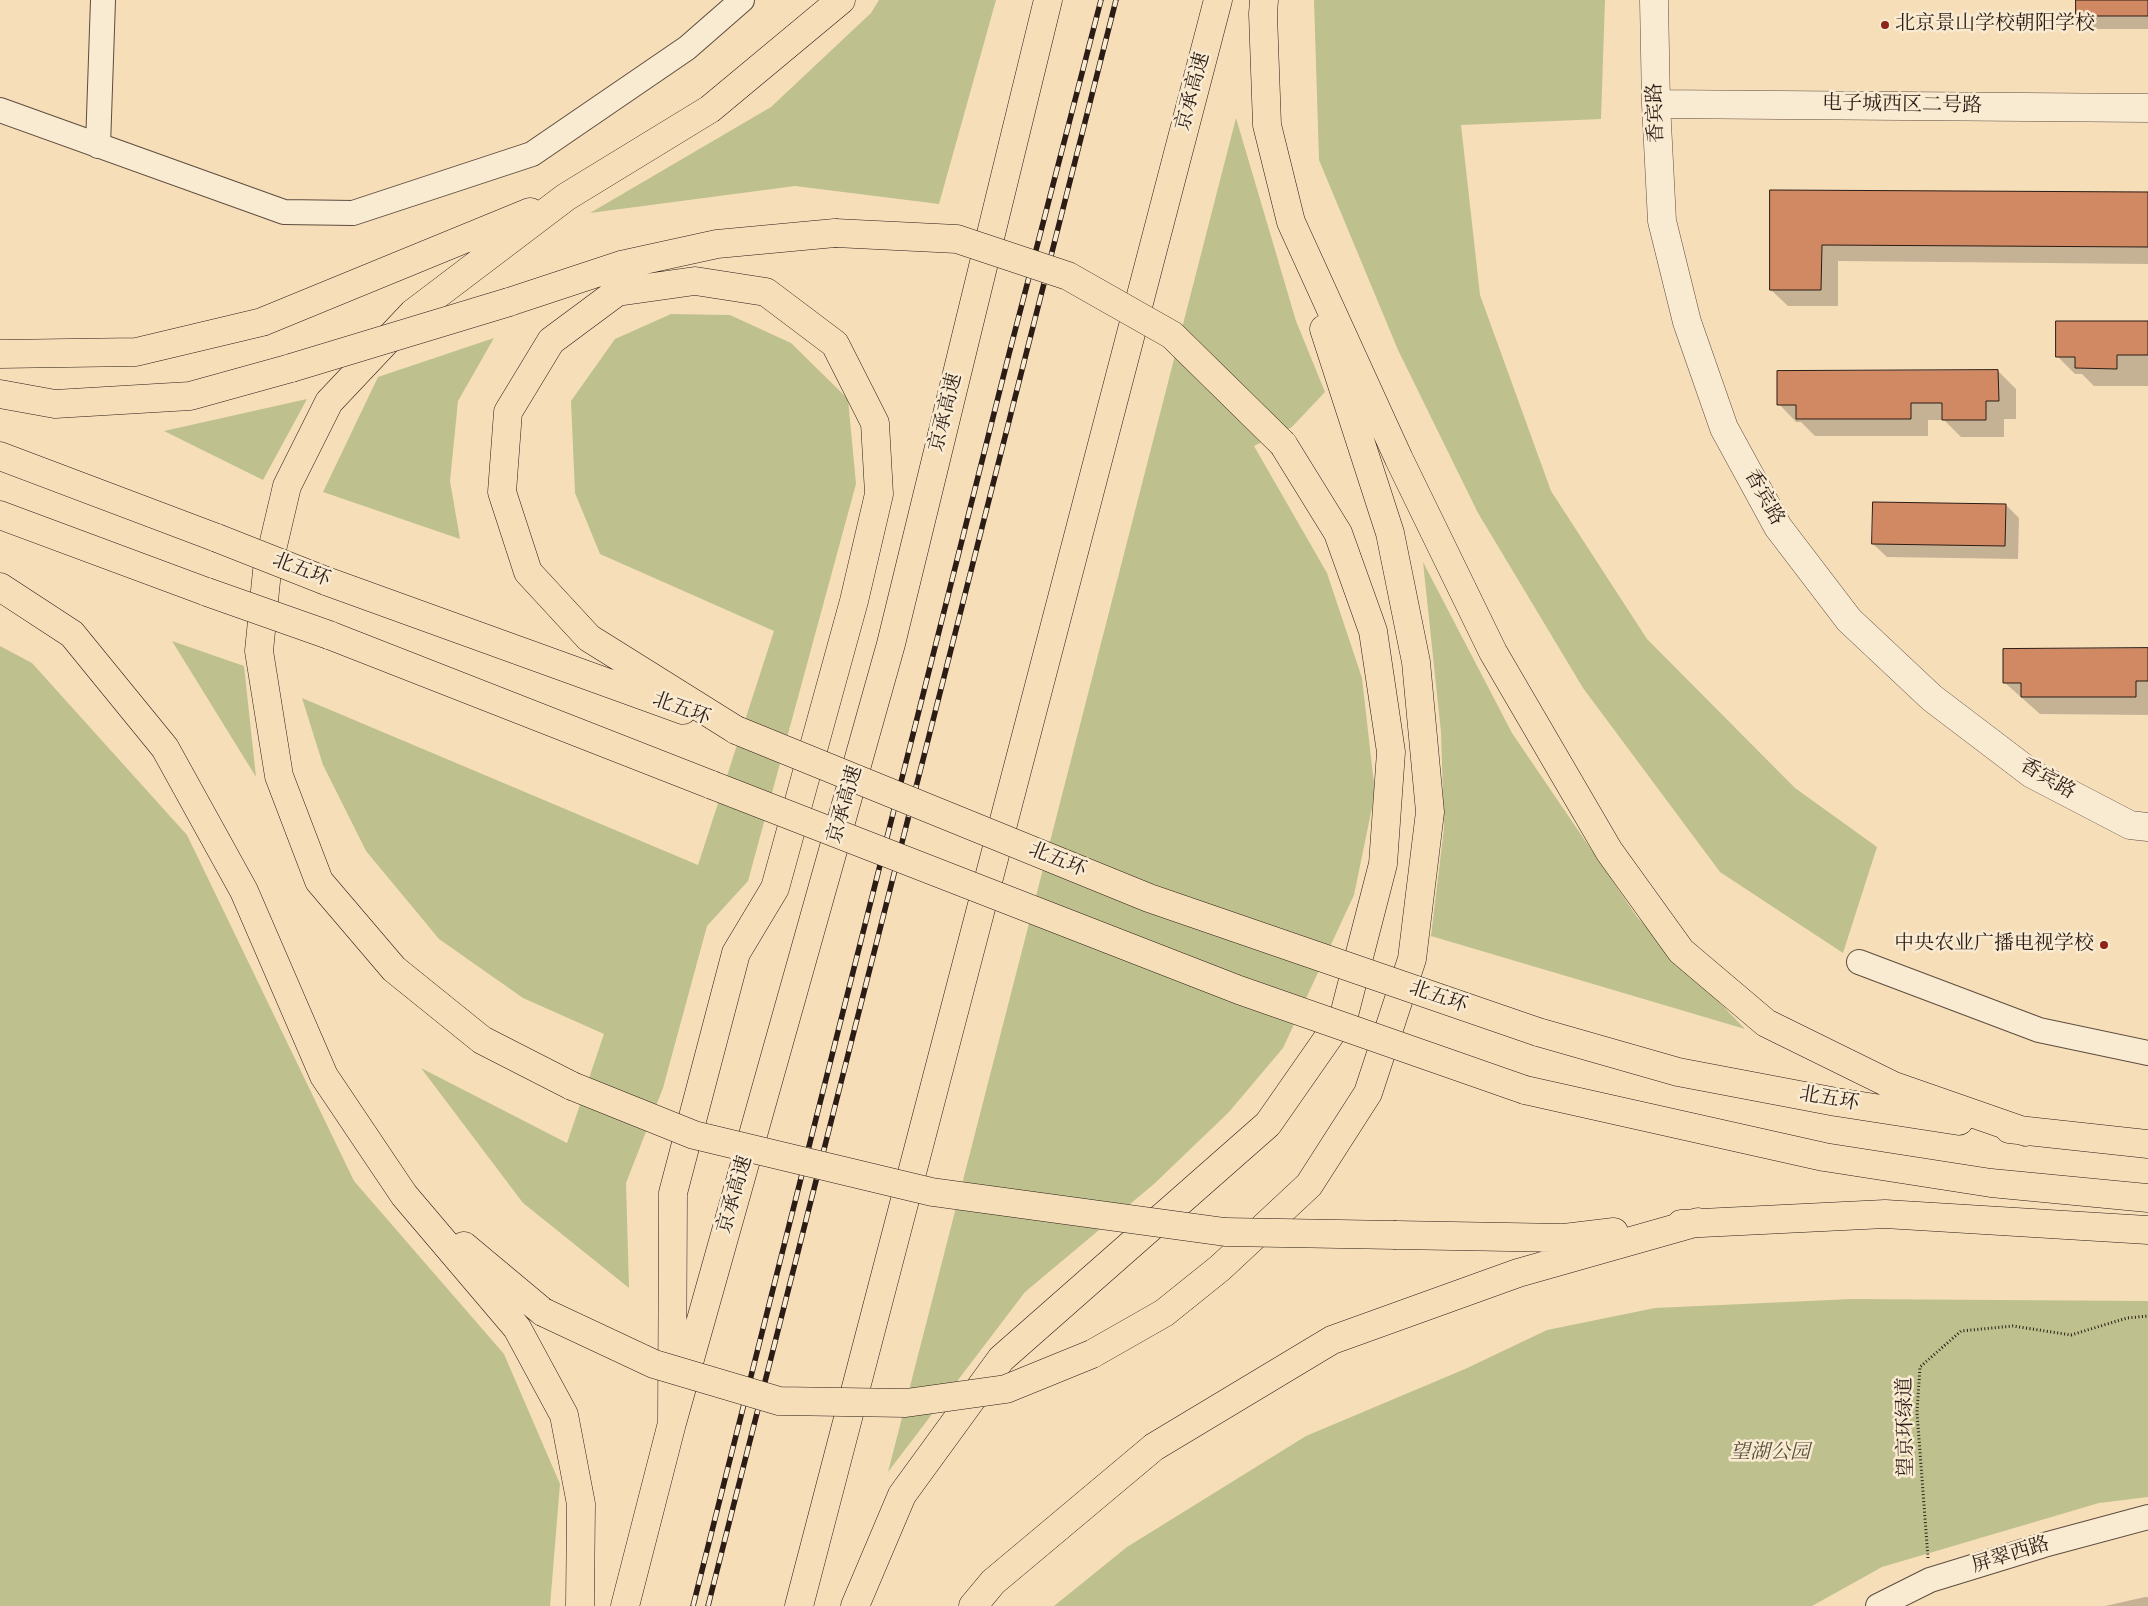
<!DOCTYPE html>
<html>
<head>
<meta charset="utf-8">
<style>
	body { margin:0 }
	canvas { display:block; background:#f6deb9 }
</style>
</head>
<body>
<canvas width="2148" height="1606"></canvas>
<script>
const ctx = document.querySelector('canvas').getContext('2d');
ctx.lineJoin = 'round';
function fill(path, color) { ctx.fillStyle = color; ctx.fill(path, 'evenodd'); }
function strokePath(path, color, width, dash) { ctx.strokeStyle = color; ctx.lineWidth = width; ctx.lineCap = dash ? 'butt' : 'round'; ctx.setLineDash(dash || []); ctx.stroke(path); }
function label(font, color, halo, rows, align = 'center') {
  ctx.font = font + ' "IM FELL DW Pica","Noto Serif SC",serif'; ctx.lineWidth = 5; ctx.setLineDash([]); ctx.textBaseline = 'middle'; ctx.strokeStyle = halo; ctx.fillStyle = color; for (const [text, x, y, turn = 0] of rows) {
    ctx.save(); ctx.translate(x, y); ctx.rotate((+turn || 0) * Math.PI / 180); ctx.textAlign = isNaN(turn) ? turn : align; if (halo) ctx.strokeText(text, 0, 0); ctx.fillText(text, 0, 0); ctx.restore();
  }
}
fill(new Path2D(`
	M879,0H996L939,204L795,186L590,213L771,107L871,13Z
	M1314,0H1605L1601,119L1461,125L1480,295L1551,491L1647,639L1795,788L1877,847L1843,953L1720,872L1583,688L1478,513L1398,350L1319,160Z
	M1236,118L1296,321L1325,392L1292,427L1254,446L1327,573L1362,678L1375,793L1354,895L1283,1048L1229,1112L1154,1184L1025,1292L888,1472Z
	M671,314L730,315L791,343L848,399L856,484L748,881L707,926L663,1088L626,1183L629,1288L523,1203L421,1068L567,1143L604,1034L523,998L439,939L366,851L323,765L302,698L698,865L774,631L600,554L575,493L571,401L615,339Z
	M494,338L458,401L450,481L460,539L323,492L378,377Z
	M307,399L263,480L164,431Z
	M1423,562L1512,733L1637,917L1745,1029L1431,936L1444,828L1441,732Z
	M172,641L244,666L256,777Z
	M0,646L32,663L187,835L354,1181L504,1354L560,1484L550,1606H0Z
	M1852,1299L2148,1301V1497L2099,1503L1882,1567L1812,1606H1054L1127,1547L1306,1436L1465,1369L1547,1330L1655,1308Z`), '#bec18e');
fill(new Path2D(`
	M2077,0H2148V29H2091L2077,16Z
	M1772,191L2148,193V264L1838,261V306H1788L1771,290Z
	M2148,323V386H2094L2082,374H2075L2057,356Z
	M1998,371L2016,389V419H2004V437H1961L1944,420H1928V436H1815L1801,422H1796L1779,404Z
	M2006,505L2019,518L2018,559L1887,557L1873,544Z
	M2148,650V715L2040,714L2004,682Z
	M2145,1597H2148V1606H2105Z`), '#0003');
const building = new Path2D(`
	M2076,0H2148V16H2076Z
	M1770,190L2148,192V247L1822,245L1821,290H1770Z
	M2056,321H2148V355H2117V369L2075,368V357H2056Z
	M1998,370L1999,401H1986V420H1942V403H1911V419H1796V405H1777V371Z
	M1873,502L2006,504L2005,546L1872,544Z
	M2148,648V681H2136V697H2021V683H2003V649Z`);
fill(building, '#d18963');
strokePath(building, '#2b1c15', 1);
const minor = new Path2D(`
	M0,110L284,212L353,213L532,154L687,48L742,0
	M98,146L103,0
	M1859,962L2039,1030L2148,1053
	M1878,1606L1930,1580L2044,1545L2148,1517`);
const tertiary = new Path2D(`
	M1654,0L1656,104L1662,221L1687,322L1724,428L1778,527L1849,620L1932,698L2032,774L2130,825L2148,827
	M1656,104L2148,108`);
const motorway = new Path2D(`
	M1264,0L1263,14L1267,125L1291,222L1399,459L1493,652L1609,851L1681,951L1766,1023L1894,1086L2026,1132
	M509,302L621,265L717,244L835,233
	M0,354L136,352L262,322L530,212
	M0,394L55,404L190,396L291,368
	M0,456L217,538
	M0,515L207,592
	M326,581L683,710
	M0,587L72,634L165,748L244,891L324,1076L404,1195L517,1328L564,1415L581,1504L580,1606
	M329,635L712,785
	M1538,1032L1678,1072L1836,1102L1959,1121
	M572,1086L482,1040L394,969L319,881L279,776L259,651L267,571L287,486L329,402L413,313L566,197L710,109L841,0
	M1525,1090L1824,1157L1991,1183L2148,1198
	M2009,1129L2148,1144
	M1681,1224L1885,1214L2148,1230
	M1396,1235L1564,1238L1614,1232
	M464,1246L543,1312
	M1092,1354L1164,1313L1220,1268L1309,1185L1368,1093L1412,959L1430,812L1416,662L1390,533L1324,329
	M672,1423L673,1193L736,953L775,888L854,601L879,494L875,423L835,344L766,292L695,281L617,292L551,341L508,412L502,492L528,572L589,638L736,730
	M625,1606L672,1423L891,644L1048,0
	M799,1606L1218,0
	M855,1606L902,1495L1001,1359L1268,1124L1344,1015L1383,864L1391,752L1373,631L1338,533L1283,444
	M973,1606L993,1582L1154,1447L1332,1340L1518,1273L1698,1222`);
strokePath(minor, '#5e4c3e', 26);
strokePath(tertiary, '#5e4c3e', 29);
strokePath(motorway, '#2b1c15', 29);
strokePath(new Path2D(`
	M1928,1558L1917,1412L1920,1367L1961,1331L2013,1326L2071,1335L2127,1318L2148,1316`), '#2b1c15', 3, [1, 2.5]);
strokePath(minor, '#f9ead2', 24);
strokePath(tertiary, '#f9ead2', 28);
strokePath(motorway, '#f6deb9', 28);
const rail = new Path2D(`
	M693,1606L1009,354L1101,0
	M708,1606L1116,0`);
strokePath(rail, '#2b1c15', 5.5);
strokePath(rail, '#f9ead2', 4, [11]);
const motorwayBridge = new Path2D(`
	M835,233L957,239L1068,276L1172,335L1283,444
	M291,368L509,302
	M217,538L326,581
	M207,592L329,635
	M736,730L1149,898L1538,1032
	M712,785L1239,990L1525,1090
	M572,1086L694,1135L932,1192L1225,1232L1396,1235
	M543,1312L654,1364L779,1401L906,1403L1006,1389L1092,1354`);
strokePath(motorwayBridge, '#2b1c15', 29, []);
strokePath(motorwayBridge, '#f6deb9', 28);
for (const [x, y, r, color] of [
	[1885,25,5,"#8f2418"],
	[2104,945,5,"#8f2418"]
]) { const dot = new Path2D(); dot.arc(x, y, r, 0, 2 * Math.PI); ctx.fillStyle = color; ctx.fill(dot); strokePath(dot, '#f9ead2', 2); }
label('20px', '#2b1c15', '#f9ead2', [
	["北京景山学校朝阳学校",1895,25],
	["中央农业广播电视学校",2094,945,"right"]
], 'left');
label('20px', '#2b1c15', '#f9ead2', [
	["京承高速",1194,92,-75],
	["电子城西区二号路",1902,106,1],
	["香宾路",1657,113,-92],
	["京承高速",947,413,-76],
	["香宾路",1763,498,61],
	["北五环",301,571,21],
	["北五环",681,710,20],
	["香宾路",2047,780,30],
	["京承高速",846,805,-74],
	["北五环",1057,861,22],
	["北五环",1438,998,19],
	["北五环",1829,1100,10],
	["京承高速",736,1195,-74],
	["望京环绿道",1907,1427,-91],
	["屏翠西路",2011,1556,-17]
]);
label('italic 20px', '#574e39', '#f9ead2', [
	["望湖公园",1770,1454]
]);
</script>
</body>
</html>
